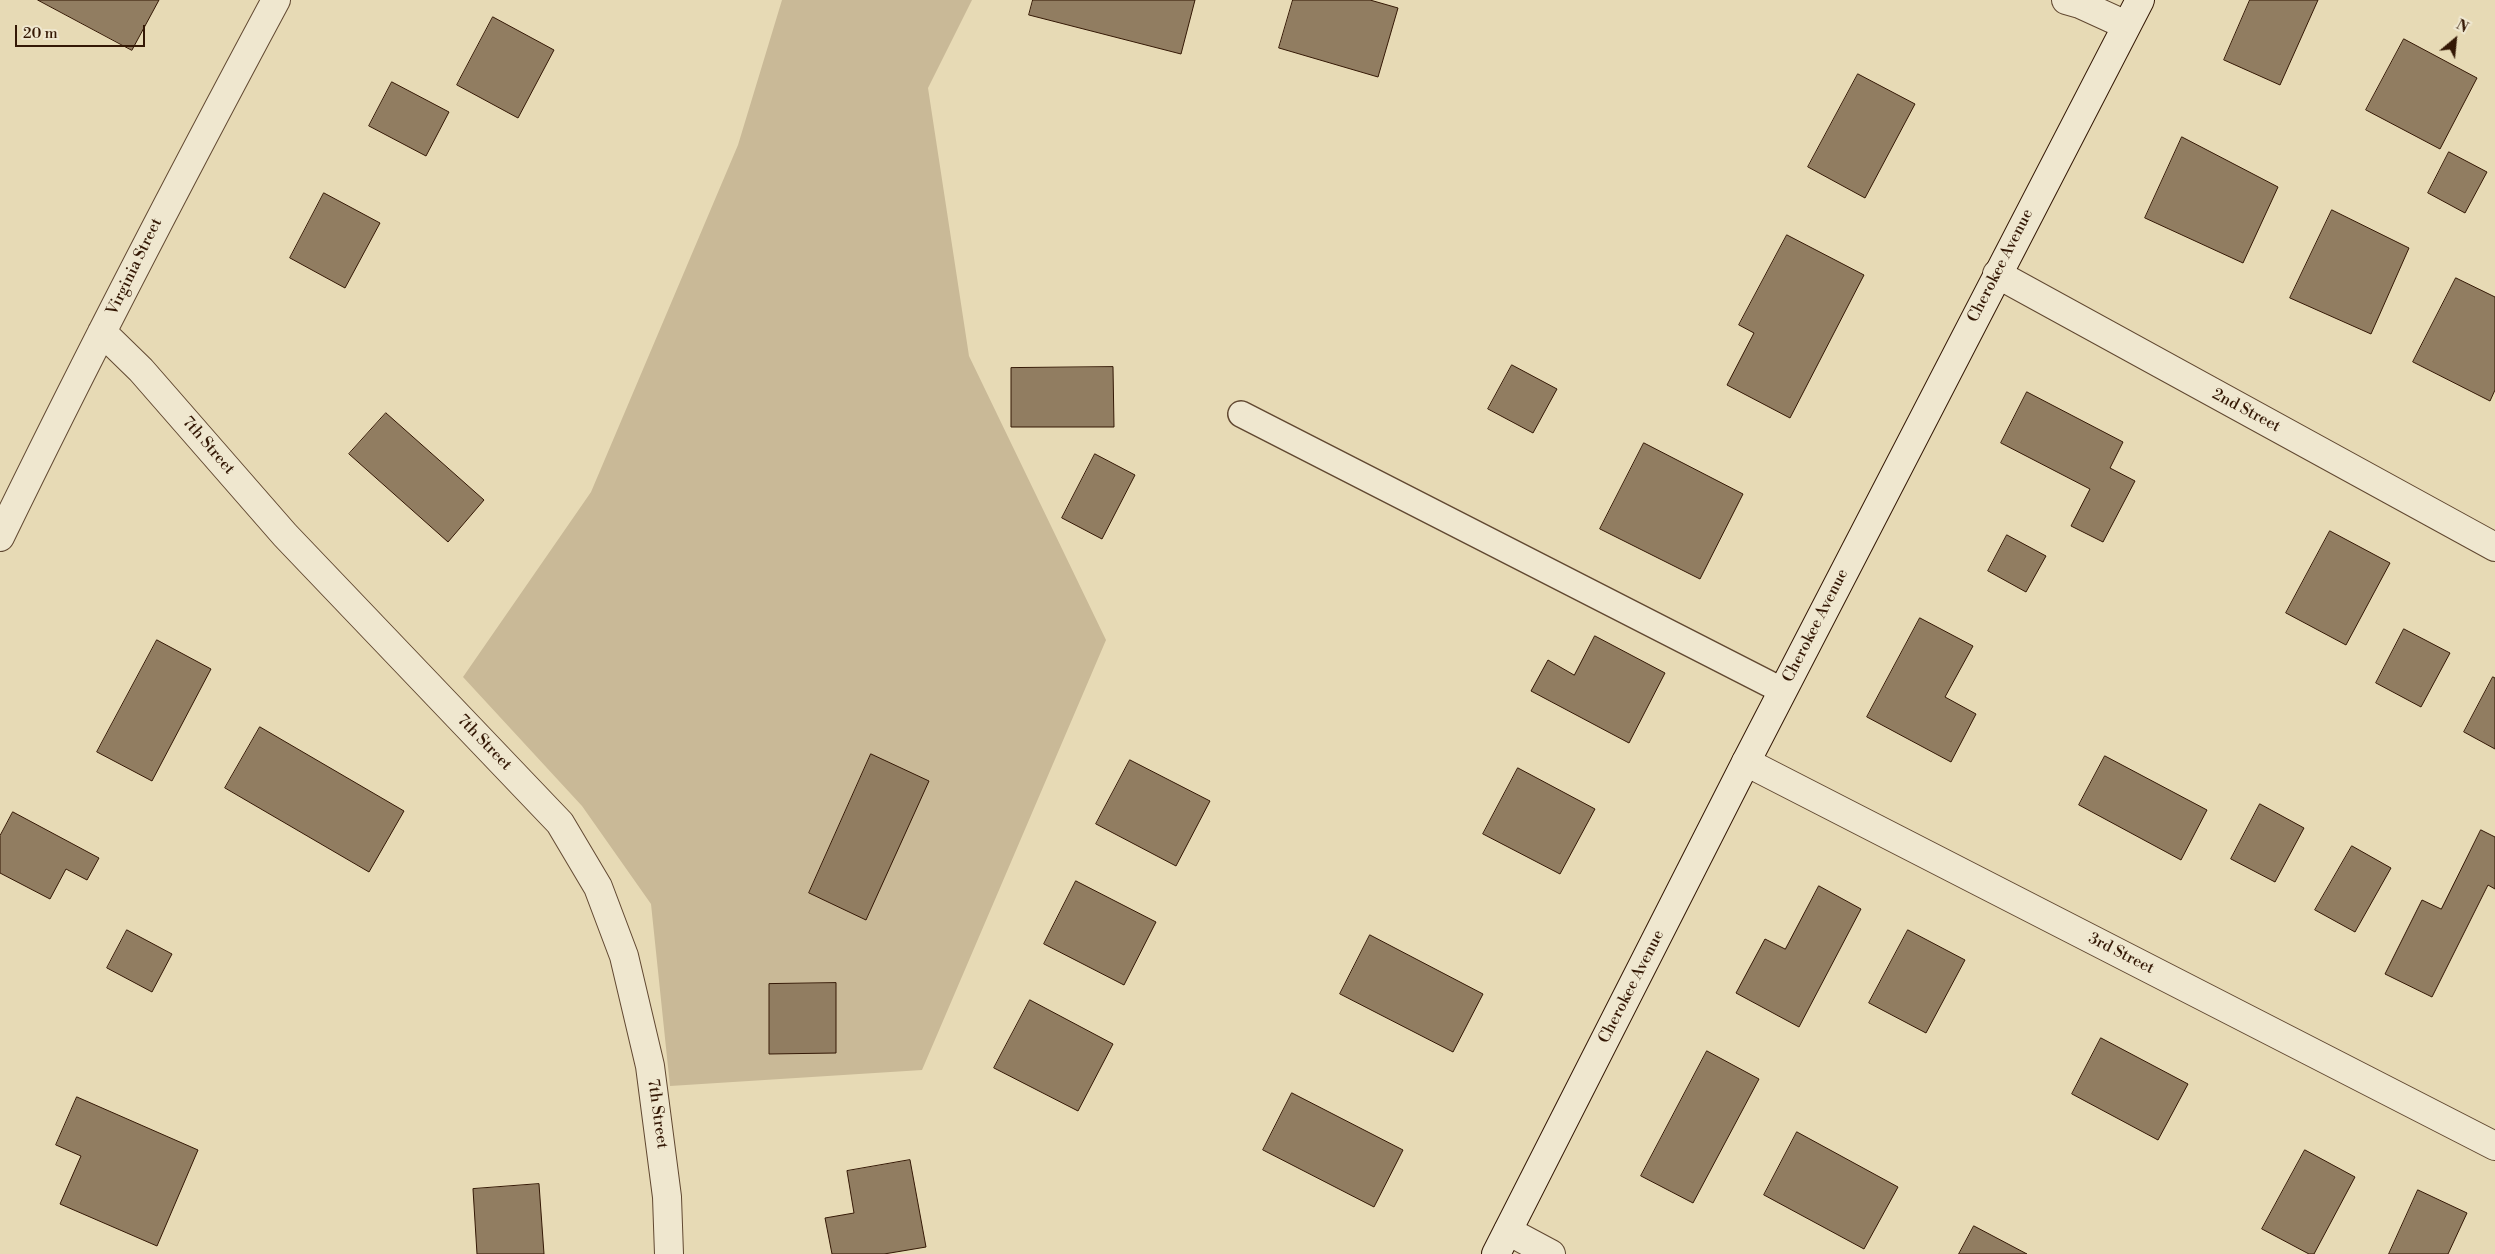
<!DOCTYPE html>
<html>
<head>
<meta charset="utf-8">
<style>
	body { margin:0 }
	#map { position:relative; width:2495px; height:1254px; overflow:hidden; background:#e7dab5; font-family:"Libre Bodoni",serif }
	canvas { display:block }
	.north { position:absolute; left:2430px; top:15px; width:50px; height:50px; -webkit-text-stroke:4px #efe7cf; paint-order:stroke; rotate:28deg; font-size:14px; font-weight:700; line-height:20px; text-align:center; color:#341805 }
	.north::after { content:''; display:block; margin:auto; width:18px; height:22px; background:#341805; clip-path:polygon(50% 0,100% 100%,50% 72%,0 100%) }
	.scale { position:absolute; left:15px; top:25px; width:130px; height:22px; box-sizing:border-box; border:2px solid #341805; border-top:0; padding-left:6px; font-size:15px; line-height:18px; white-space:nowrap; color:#341805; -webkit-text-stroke:4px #efe7cf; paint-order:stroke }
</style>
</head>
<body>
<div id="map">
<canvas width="2495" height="1254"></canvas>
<div class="north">N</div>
<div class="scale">20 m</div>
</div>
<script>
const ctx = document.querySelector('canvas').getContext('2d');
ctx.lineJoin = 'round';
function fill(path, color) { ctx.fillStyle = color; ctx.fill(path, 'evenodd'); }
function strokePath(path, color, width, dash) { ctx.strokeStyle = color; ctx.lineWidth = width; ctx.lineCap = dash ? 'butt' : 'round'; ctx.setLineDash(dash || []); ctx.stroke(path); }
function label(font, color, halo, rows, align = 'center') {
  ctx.font = font + ' "Libre Bodoni",serif'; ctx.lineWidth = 5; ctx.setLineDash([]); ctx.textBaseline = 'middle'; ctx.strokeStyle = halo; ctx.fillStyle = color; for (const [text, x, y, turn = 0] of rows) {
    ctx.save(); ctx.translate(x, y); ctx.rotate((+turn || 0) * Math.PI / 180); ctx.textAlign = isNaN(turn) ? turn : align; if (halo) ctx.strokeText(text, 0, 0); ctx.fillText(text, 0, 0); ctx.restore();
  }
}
fill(new Path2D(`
	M782,0H972L928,88L969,356L1106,640L922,1070L670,1086L651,904L582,806L463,677L591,492L738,145Z`), '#c9b997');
const building = new Path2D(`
	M38,0H159L132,50Z
	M1033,0H1195L1181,54L1029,15Z
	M1293,0H1370L1398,8L1378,77L1279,48Z
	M2250,0H2318L2280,85L2224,60Z
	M493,17L554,50L518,118L457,85Z
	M2404,39L2477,78L2440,149L2366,110Z
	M1858,74L1915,104L1865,198L1808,167Z
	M392,82L449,112L426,156L369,126Z
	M2182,137L2278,187L2243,263L2145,218Z
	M2449,152L2487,172L2465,213L2428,193Z
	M324,193L380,223L345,288L290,258Z
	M2332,210L2409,248L2371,334L2290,298Z
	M1787,235L1864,275L1790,418L1727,385L1754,333L1739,325Z
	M2456,278L2495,297V390L2490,401L2413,362Z
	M1512,365L1557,389L1533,433L1488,409Z
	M1113,367L1114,427H1011V368Z
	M2027,392L2123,442L2110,468L2135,481L2103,542L2071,526L2090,489L2001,443Z
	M386,413L484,500L448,542L349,454Z
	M1644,443L1743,494L1700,579L1600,529Z
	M1095,454L1135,475L1102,539L1062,518Z
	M2330,531L2390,563L2346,645L2286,613Z
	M2007,535L2046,556L2026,592L1988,571Z
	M1920,618L1973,646L1945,697L1976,714L1951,762L1867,717Z
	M2404,629L2450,653L2421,707L2376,683Z
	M1595,636L1665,673L1629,743L1531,691L1548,660L1574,675Z
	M157,640L211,669L152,781L97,752Z
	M2493,677L2495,678V749L2464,732Z
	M260,727L404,811L369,872L225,788Z
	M871,754L929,781L866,920L809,893Z
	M2105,756L2207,810L2181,860L2079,805Z
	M1130,760L1210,801L1176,866L1096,824Z
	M1518,768L1595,809L1560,874L1483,834Z
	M2260,804L2304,828L2275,882L2231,859Z
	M13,812L99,858L87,880L66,869L50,899L0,873V836Z
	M2481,830L2495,837V889L2488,885L2432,997L2385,974L2422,900L2441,909Z
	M2352,846L2391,868L2355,932L2315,910Z
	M1076,881L1156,922L1124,985L1044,944Z
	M1819,886L1861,909L1799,1027L1736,993L1765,939L1785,949Z
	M127,930L172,954L152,992L107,968Z
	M1908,930L1965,960L1926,1033L1869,1003Z
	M1370,935L1483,994L1453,1052L1340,994Z
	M836,983V1053L769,1054V984Z
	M1030,1000L1113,1044L1078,1111L994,1068Z
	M2101,1038L2188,1084L2158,1140L2072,1094Z
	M1707,1051L1759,1079L1693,1203L1641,1176Z
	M1292,1093L1403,1150L1374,1207L1263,1150Z
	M77,1097L198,1150L157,1246L60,1204L81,1156L56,1145Z
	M1797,1132L1898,1187L1864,1249L1764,1195Z
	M2305,1150L2355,1177L2314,1254H2309L2262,1229Z
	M910,1160L926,1247L884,1254H832L825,1218L854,1213L847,1171Z
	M539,1184L544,1254H477L473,1189Z
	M2418,1190L2467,1213L2448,1254H2389Z
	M1974,1226L2027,1254H1959Z`);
fill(building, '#917d61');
strokePath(building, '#341805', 1);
const lane = new Path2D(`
	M1241,414L1783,691`);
const street = new Path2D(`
	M2066,0L2080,4L2126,25
	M1997,274L2495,547
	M102,332L141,370L285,535L560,823L598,887L624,956L650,1066L667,1197L669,1254
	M0,537C88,356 181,177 276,0
	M1746,762L2495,1146
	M1508,1231L1551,1254`);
const secondary = new Path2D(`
	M1496,1254L1746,762L2140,0`);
strokePath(lane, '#614831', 28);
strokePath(street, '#614831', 30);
strokePath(secondary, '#341805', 30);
strokePath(lane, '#efe7cf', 25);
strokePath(street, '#efe7cf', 28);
strokePath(secondary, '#efe7cf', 28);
label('16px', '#341805', '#efe7cf', [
	["Cherokee Avenue",2001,266,-63],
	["Virginia Street",135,267,-64],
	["2nd Street",2246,411,28],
	["7th Street",208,446,49],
	["Cherokee Avenue",1816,626,-63],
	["7th Street",484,743,46],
	["3rd Street",2121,954,27],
	["Cherokee Avenue",1632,987,-63],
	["7th Street",657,1114,82]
]);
</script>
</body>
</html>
